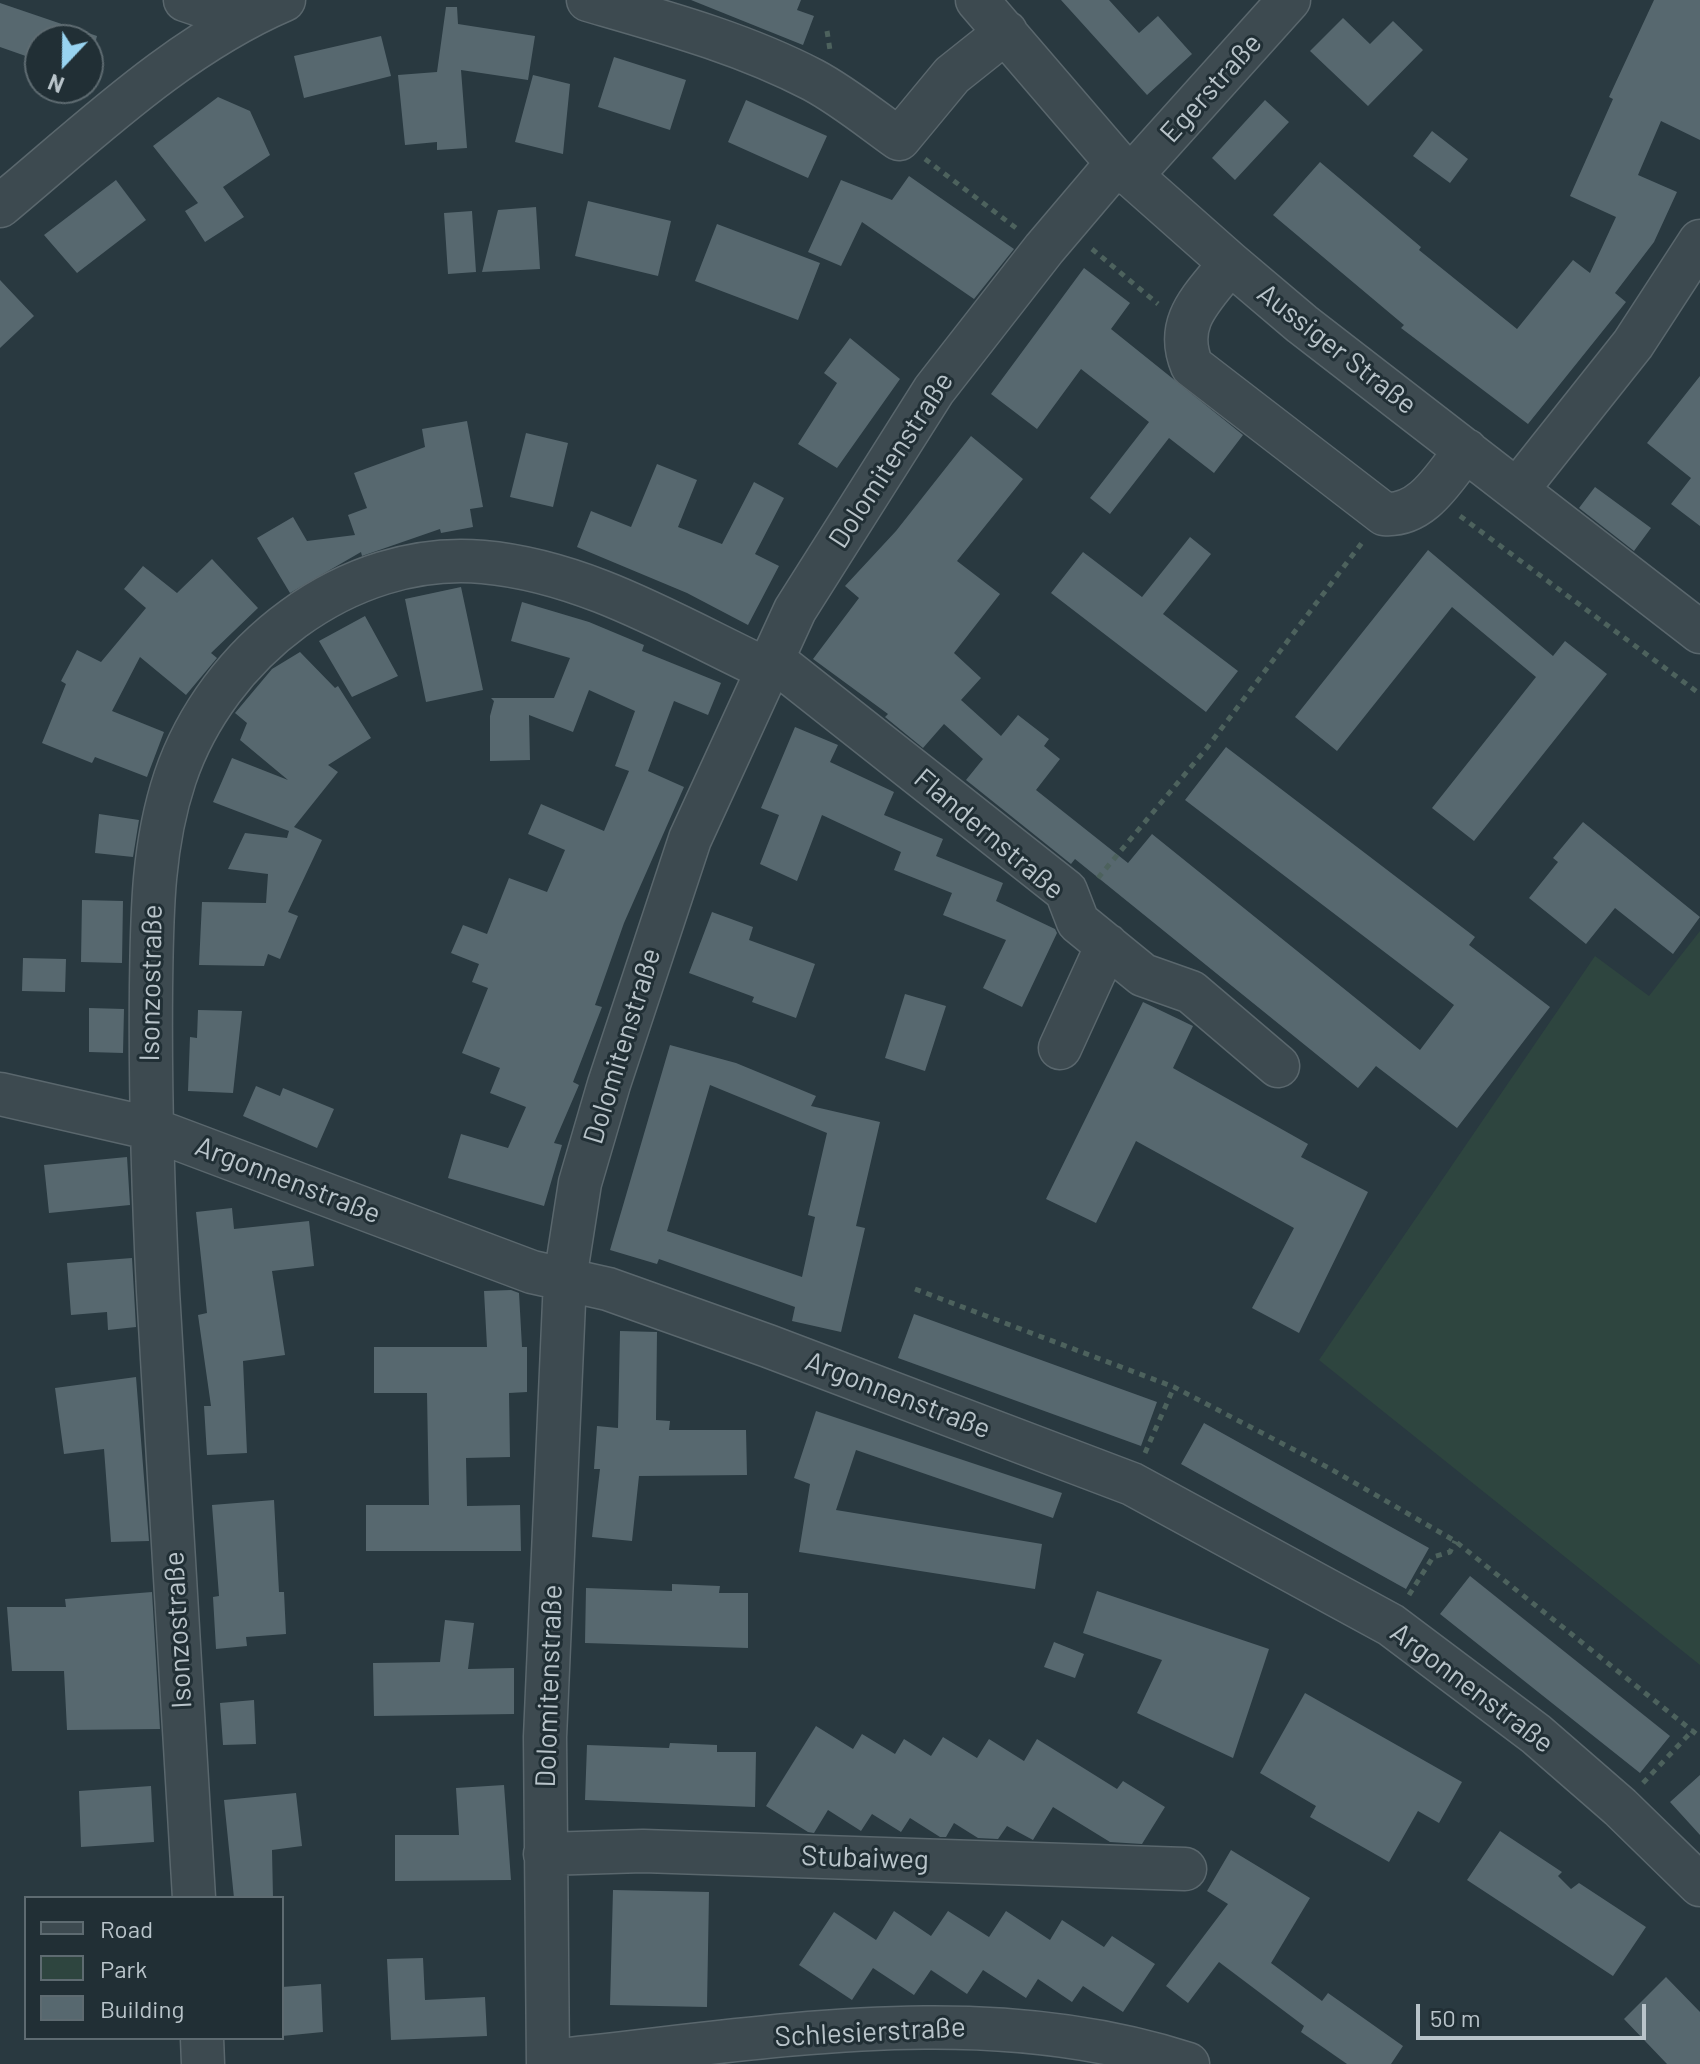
<!DOCTYPE html>
<html>
<head>
<meta charset="utf-8">
<style>
	body { margin:0 }
	#map { position:relative; width:1700px; height:2064px; overflow:hidden; background:#293940; font-family:Barlow,sans-serif }
	canvas { display:block }
	.legend { position:absolute; left:24px; top:1896px; width:260px; height:144px; box-sizing:border-box; background:#212f35; border:2px solid #5e6b71; margin:0; padding:10px 14px; list-style:none; font-size:24px; color:#b9c4ca }
	.legend li { display:flex; align-items:center; gap:16px; height:40px }
	.legend b { width:40px; border:2px solid #5e6b71 }
	.north { position:absolute; left:24px; top:24px; width:80px; height:80px; box-sizing:border-box; background:#212f35; border:2px solid #5e6b71; border-radius:50%; rotate:202deg; font-size:22px; font-weight:700; line-height:32px; text-align:center; color:#b9c4ca }
	.north::after { content:''; display:block; margin:auto; width:28px; height:36px; background:#98d3f0; clip-path:polygon(50% 0,100% 100%,50% 72%,0 100%) }
	.scale { position:absolute; left:1416px; top:2004px; width:230px; height:36px; box-sizing:border-box; border:4px solid #b9c4ca; border-top:0; padding-left:10px; font-size:24px; line-height:28px; white-space:nowrap; color:#b9c4ca; -webkit-text-stroke:6px #212f35; paint-order:stroke }
</style>
</head>
<body>
<div id="map">
<canvas width="1700" height="2064"></canvas>
<ul class="legend">
<li><b style="height:10px;background:#3d4a50"></b>Road</li>
<li><b style="height:22px;background:#2e453f"></b>Park</li>
<li><b style="height:22px;background:#57686f"></b>Building</li>
</ul>
<div class="north">N</div>
<div class="scale">50 m</div>
</div>
<script>
const ctx = document.querySelector('canvas').getContext('2d');
ctx.lineJoin = 'round';
function fill(path, color) { ctx.fillStyle = color; ctx.fill(path, 'evenodd'); }
function strokePath(path, color, width, dash) { ctx.strokeStyle = color; ctx.lineWidth = width; ctx.lineCap = dash ? 'butt' : 'round'; ctx.setLineDash(dash || []); ctx.stroke(path); }
function label(font, color, halo, rows, align = 'center') {
  ctx.font = font + ' Barlow,sans-serif'; ctx.lineWidth = 6; ctx.setLineDash([]); ctx.textBaseline = 'middle'; ctx.strokeStyle = halo; ctx.fillStyle = color; for (const [text, x, y, turn = 0] of rows) {
    ctx.save(); ctx.translate(x, y); ctx.rotate((+turn || 0) * Math.PI / 180); ctx.textAlign = isNaN(turn) ? turn : align; if (halo) ctx.strokeText(text, 0, 0); ctx.fillText(text, 0, 0); ctx.restore();
  }
}
fill(new Path2D(`
	M1700,931V1665L1319,1360L1595,956L1649,996Z`), '#2e453f');
fill(new Path2D(`
	M691,0H801L797,10L814,16L803,45Z
	M1061,0H1109L1139,33L1158,16L1192,54L1147,95Z
	M1654,0H1700V140L1661,121L1638,175L1677,192L1654,242L1615,293L1626,302L1528,424L1401,328L1404,325L1273,215L1320,162L1421,247L1419,250L1517,329L1573,260L1590,273L1616,217L1570,196L1613,99L1609,97Z
	M0,3L97,36L96,40H40V61L0,47Z
	M446,7H457L458,24L535,36L528,80L461,70L467,148L437,150V142L405,145L398,75L437,72Z
	M1343,18L1370,44L1393,21L1423,50L1368,106L1310,51Z
	M381,36L391,76L304,98L294,56Z
	M614,57L686,80L670,130L598,107Z
	M533,75L570,84L563,154L515,142Z
	M218,97L250,111L270,155L223,187L244,217L205,242L185,211L198,203L153,146Z
	M746,100L827,136L808,178L728,142Z
	M1265,100L1289,122L1235,180L1212,158Z
	M1432,131L1468,159L1450,183L1413,156Z
	M909,176L1014,249L974,299L862,222L841,266L808,252L841,180L892,200Z
	M116,180L146,220L77,273L44,235Z
	M588,201L671,221L658,276L575,256Z
	M536,207L540,269L482,272L498,210Z
	M472,211L476,272L448,274L444,213Z
	M717,224L820,263L798,320L695,281Z
	M1084,268L1130,303L1111,329L1243,435L1214,473L1169,438L1110,514L1090,498L1149,422L1081,369L1037,429L991,394Z
	M0,280L34,316L0,348Z
	M850,338L900,379L837,468L798,444L837,383L824,373Z
	M1700,376V526L1671,504L1691,478L1647,443Z
	M467,421L483,507L470,509L473,527L441,533L440,529L362,556L361,552L290,593L257,538L293,517L307,541L355,535L348,515L367,508L354,473L425,447L422,429Z
	M526,433L568,443L553,507L510,497Z
	M971,436L1023,479L957,561L1000,594L954,653L981,678L961,700L1001,736L1018,715L1049,739L1044,746L1060,759L1036,790L1128,863L1152,834L1420,1050L1454,1005L1185,800L1226,747L1475,937L1469,945L1550,1007L1457,1128L1376,1066L1358,1088L1075,859L1071,864L966,780L983,759L944,724L923,748L885,717L888,714L813,659L859,598L845,586L896,531Z
	M657,464L697,480L678,527L722,544L754,482L784,498L755,554L779,566L748,625L687,593L577,547L591,511L631,527Z
	M1595,487L1651,528L1634,551L1579,508Z
	M1190,537L1211,554L1163,614L1238,671L1206,712L1051,593L1083,552L1142,597Z
	M1428,550L1553,656L1565,641L1607,674L1474,841L1432,808L1536,677L1452,607L1337,751L1295,717Z
	M212,559L258,608L211,653L217,658L186,695L140,657L112,711L164,732L147,777L95,757L92,763L42,743L66,684L61,681L77,650L101,662L146,608L124,589L143,566L177,593Z
	M461,587L483,690L426,702L405,599Z
	M522,602L589,622L644,645L642,651L721,683L708,715L674,701L648,771L684,787L624,923L595,1005L602,1007L573,1082L579,1085L554,1143L562,1145L544,1206L448,1178L461,1134L508,1148L526,1107L490,1093L500,1068L462,1053L488,988L472,982L479,964L451,953L463,925L487,934L509,878L547,892L565,850L528,834L541,804L604,831L629,771L615,766L635,711L589,690L573,732L529,715L530,760L490,761V716L494,701L491,698H554L570,658L511,641Z
	M365,616L398,676L352,697L319,641Z
	M300,652L335,688L338,686L371,738L328,765L338,772L294,827L322,840L288,912L298,916L280,959L268,954L264,966L199,965L202,902L266,903L268,874L228,869L245,833L287,838L289,831L213,802L232,758L288,780L240,740L247,723L235,713L272,669Z
	M795,727L838,745L830,762L894,792L884,815L943,839L936,856L1003,883L996,901L1055,929L1057,933L1022,1007L983,988L1006,940L943,915L952,893L894,870L901,852L822,815L797,881L760,864L779,815L761,808Z
	M99,814L139,820L133,857L95,853Z
	M1583,822L1700,917L1673,954L1615,908L1586,944L1529,898L1558,862L1553,858Z
	M82,900L123,901L122,963L81,962Z
	M712,912L753,927L749,940L815,964L796,1018L752,1002L754,997L689,973Z
	M23,958L66,959L65,992L22,991Z
	M905,994L946,1006L925,1071L885,1058Z
	M1143,1002L1193,1026L1173,1068L1308,1144L1301,1157L1368,1192L1299,1333L1252,1308L1294,1228L1136,1141L1096,1223L1046,1199Z
	M89,1008L124,1009L123,1053L89,1052Z
	M198,1010L242,1011L233,1093L188,1091L190,1037L197,1038Z
	M670,1045L736,1063L816,1096L811,1106L880,1122L856,1226L865,1228L841,1332L792,1321L795,1307L659,1259L657,1264L610,1250ZM710,1085L827,1133L808,1215L815,1217L802,1277L667,1231Z
	M256,1086L280,1096L283,1088L334,1109L317,1148L243,1116Z
	M127,1157L130,1205L49,1213L44,1165Z
	M232,1208L234,1229L309,1221L314,1266L272,1271L285,1355L243,1361L247,1453L207,1455L204,1406H211L198,1315L207,1313L196,1212Z
	M132,1258L136,1327L108,1330L107,1312L71,1315L67,1263Z
	M511,1290L519,1293L522,1347H527V1392L509,1393L510,1457L466,1458L467,1506L520,1505L521,1551H366V1505H429L427,1393H374V1347H487L484,1291Z
	M914,1314L1157,1402L1141,1446L898,1358Z
	M620,1331L657,1332L656,1420L670,1421L669,1430H746L747,1475L639,1476L632,1541L592,1537L600,1469H594L597,1426L618,1428Z
	M136,1377L149,1541L111,1542L104,1449L64,1454L55,1388Z
	M816,1411L1062,1493L1053,1518L856,1450L836,1510L1042,1544L1035,1589L799,1552L810,1484L794,1478Z
	M1204,1423L1429,1548L1406,1589L1181,1464Z
	M274,1500L279,1592H284L286,1634L246,1637L247,1646L216,1649L213,1597L219,1596L212,1505Z
	M1470,1576L1670,1736L1640,1773L1440,1614Z
	M672,1584L720,1586L719,1593H748V1648L585,1643L586,1588L672,1591Z
	M1097,1591L1269,1649L1233,1758L1137,1713L1162,1660L1083,1633Z
	M152,1592L160,1729L67,1730L64,1671H12L7,1607H66L65,1599Z
	M445,1620L474,1623L468,1669L514,1668V1714L374,1716L373,1663L440,1662Z
	M1054,1642L1084,1654L1075,1678L1044,1667Z
	M1305,1693L1462,1782L1439,1823L1418,1811L1389,1862L1310,1817L1316,1806L1260,1773Z
	M254,1700L256,1744L223,1745L220,1703Z
	M816,1726L853,1749L862,1734L895,1754L904,1739L931,1756L943,1737L977,1758L989,1739L1024,1761L1037,1739L1117,1789L1123,1781L1165,1807L1142,1844L1110,1842L1053,1807L1033,1840L1007,1826L998,1839L978,1838L954,1823L946,1837H940L910,1818L901,1832L872,1814L861,1831L828,1810L814,1833L808,1832L766,1806Z
	M670,1743L717,1745V1752H756L755,1807L585,1800L587,1745L669,1748Z
	M1700,1775V1835L1670,1802Z
	M504,1785L511,1880L395,1881V1835H459L456,1788Z
	M151,1786L154,1842L81,1847L79,1791Z
	M296,1793L302,1846L272,1850L273,1898H234L224,1800Z
	M1500,1831L1562,1872L1558,1876L1571,1889L1579,1883L1646,1927L1613,1976L1467,1880Z
	M1231,1850L1310,1898L1271,1963L1322,2001L1328,1993L1403,2046L1391,2064H1347L1301,2032L1304,2026L1219,1962L1188,2003L1166,1986L1228,1904L1207,1891Z
	M613,1890L709,1892L707,2007L610,2005Z
	M894,1911L931,1936L948,1911L989,1937L1006,1911L1050,1940L1062,1920L1104,1947L1112,1936L1155,1964L1123,2012L1083,1986L1072,2002L1038,1979L1026,1998L983,1970L967,1994L931,1970L914,1995L873,1968L852,2000L799,1965L834,1912L876,1940Z
	M423,1958L425,2000L485,1997L487,2036L391,2040L387,1959Z
	M1666,1977L1700,2012V2064H1667L1624,2019Z
	M321,1984L323,2032L282,2036V1987Z`), '#57686f');
const minor = new Path2D(`
	M185,0L241,19
	M588,0C664,22 742,43 813,80C843,96 871,119 899,139L952,75L1006,32
	M977,0L1117,163L1230,263L1302,324L1700,632
	M1131,176L1289,0
	M0,206C89,132 177,46 284,0
	M1230,263C1204,297 1173,321 1192,366L1384,514C1423,517 1444,477 1466,450
	M1517,490L1633,344L1700,241
	M771,658L1066,891L1078,922L1143,975L1191,992L1278,1066
	M1060,1048L1107,945
	M0,1094L149,1128L532,1272L608,1289L768,1346L1132,1484L1391,1625L1536,1734L1620,1807L1700,1885
	M545,1854L643,1851L1185,1869
	M194,1898C182,1696 170,1493 158,1291C153,1190 150,1089 151,988C152,916 152,847 175,778C217,653 346,550 483,562C585,571 675,626 766,669
	M202,2038L203,2064
	M548,2061C762,2040 979,1996 1188,2064
	M548,2064L545,1737L565,1279L580,1183L609,1084L690,839L795,610L934,390L1044,249L1117,163`);
strokePath(minor, '#5a676d', 45);
strokePath(new Path2D(`
	M827,31L830,50
	M925,159L1016,228
	M1092,249L1158,304
	M1460,516L1700,694
	M1098,878L1206,749L1364,540
	M915,1289L1174,1387L1329,1468L1455,1541L1700,1737
	M1145,1453L1174,1387
	M1409,1595L1433,1557L1450,1552L1455,1541
	M1643,1783L1693,1730`), '#4d625d', 5, [6, 6]);
strokePath(minor, '#3d4a50', 42);
label('28px', '#b9c4ca', '#212f35', [
	["Egerstraße",1211,88,-48],
	["Aussiger Straße",1337,349,38],
	["Dolomitenstraße",891,460,-57],
	["Flandernstraße",989,834,40],
	["Isonzostraße",151,983,-89],
	["Dolomitenstraße",622,1046,-73],
	["Argonnenstraße",288,1180,21],
	["Argonnenstraße",898,1395,21],
	["Isonzostraße",178,1630,-93],
	["Dolomitenstraße",549,1686,-88],
	["Argonnenstraße",1472,1688,37],
	["Stubaiweg",865,1858,2],
	["Schlesierstraße",870,2032,-3]
]);
</script>
</body>
</html>
